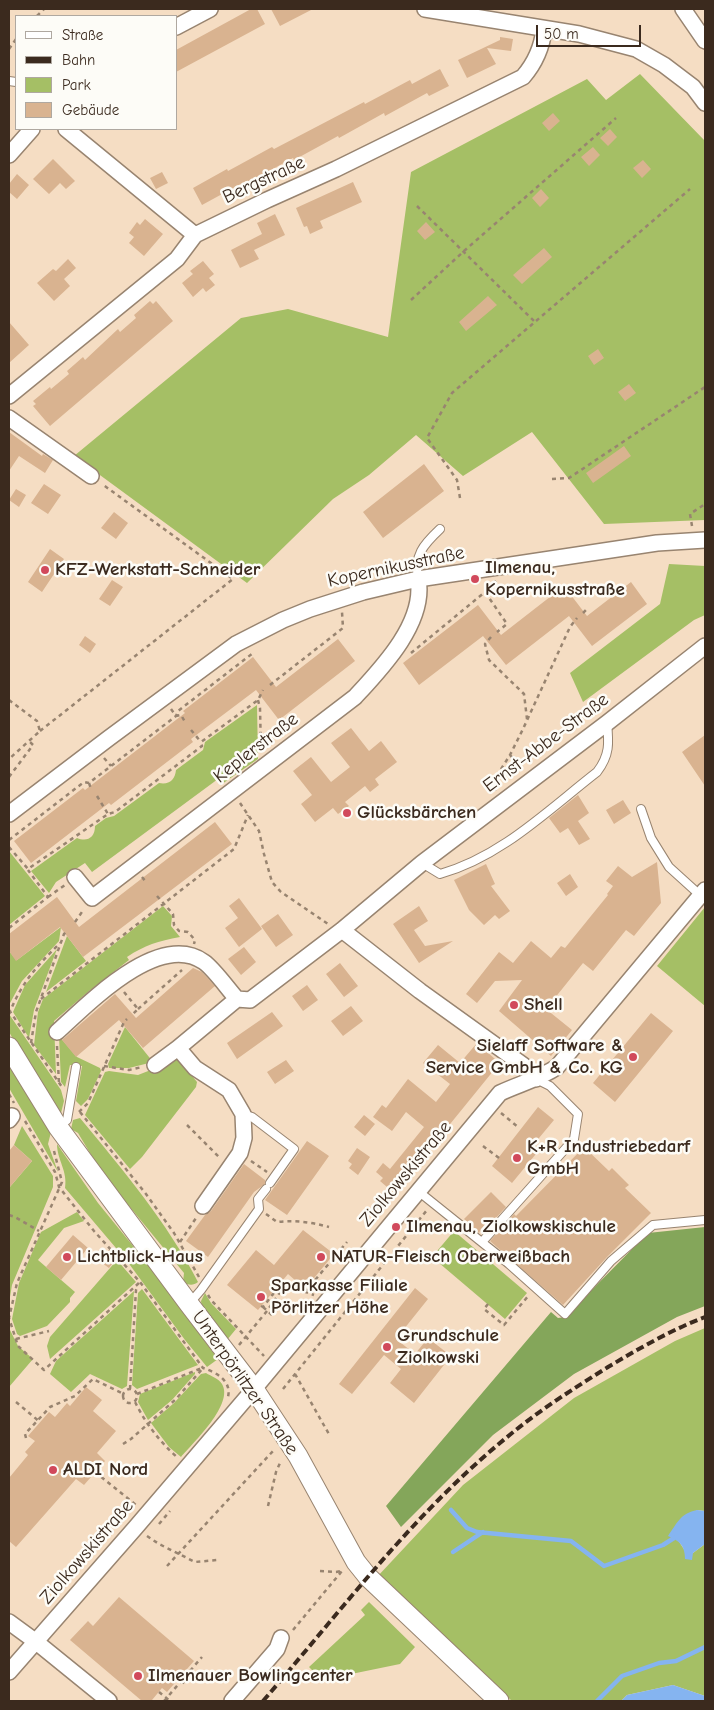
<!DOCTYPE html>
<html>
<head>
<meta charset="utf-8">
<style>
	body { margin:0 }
	#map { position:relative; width:714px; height:1710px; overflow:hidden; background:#f5ddc3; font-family:"Comic Neue",sans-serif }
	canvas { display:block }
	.frame { position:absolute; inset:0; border:10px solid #3b2a1e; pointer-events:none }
	.legend { position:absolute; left:15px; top:15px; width:162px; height:115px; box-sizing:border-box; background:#fdfcf7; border:1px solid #afa8a0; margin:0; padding:6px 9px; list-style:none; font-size:15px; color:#3b2a1e }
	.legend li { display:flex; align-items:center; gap:10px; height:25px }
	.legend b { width:25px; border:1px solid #afa8a0 }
	.scale { position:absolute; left:536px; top:25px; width:105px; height:22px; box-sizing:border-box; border:2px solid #3b2a1e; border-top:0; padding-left:6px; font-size:15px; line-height:18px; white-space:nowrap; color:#3b2a1e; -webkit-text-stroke:4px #fdfcf7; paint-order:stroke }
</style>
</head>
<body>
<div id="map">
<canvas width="714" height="1710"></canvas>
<div class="frame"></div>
<ul class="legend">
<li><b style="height:6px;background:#fff"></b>Straße</li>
<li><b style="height:6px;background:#3b2a1e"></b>Bahn</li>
<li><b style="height:14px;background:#a5bf65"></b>Park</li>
<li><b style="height:14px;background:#d9b390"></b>Gebäude</li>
</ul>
<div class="scale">50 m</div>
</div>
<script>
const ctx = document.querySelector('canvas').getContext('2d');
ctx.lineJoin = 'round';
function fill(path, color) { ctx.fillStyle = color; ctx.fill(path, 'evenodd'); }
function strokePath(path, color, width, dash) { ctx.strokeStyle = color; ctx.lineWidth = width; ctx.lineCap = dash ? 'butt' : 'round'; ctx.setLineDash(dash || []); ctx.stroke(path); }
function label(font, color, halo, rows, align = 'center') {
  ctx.font = font + ' "Comic Neue",sans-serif'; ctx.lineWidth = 5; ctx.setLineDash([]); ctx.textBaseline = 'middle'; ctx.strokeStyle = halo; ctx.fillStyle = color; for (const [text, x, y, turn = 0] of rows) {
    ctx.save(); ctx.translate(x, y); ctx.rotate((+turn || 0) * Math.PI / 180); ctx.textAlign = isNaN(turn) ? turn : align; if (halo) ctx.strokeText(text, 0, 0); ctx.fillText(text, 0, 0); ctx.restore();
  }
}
fill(new Path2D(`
	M640,74L705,141V520L604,524L532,432L463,476L416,435L369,475L333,499L247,583L74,456L241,318L288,309L388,337L411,172L587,79L606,100Z
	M669,564L705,566V615L694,620L583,702L570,673L660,604Z
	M257,705L258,759L222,784L218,779L92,872L85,863L56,882L49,893L31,871L77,838C87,842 95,838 95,826L106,818L114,816L159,783C169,785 175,780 176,770L203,750L205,742Z
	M9,851L45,896L9,925Z
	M163,906L172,916L171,926L180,937C158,941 145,945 127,957L129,960L89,991L54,1021L56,1074L34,1045L38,1012L43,999Z
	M705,907V1006L657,966Z
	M61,927L59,941L22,981L9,1005V951L17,960Z
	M67,936L86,961L46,992Z
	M57,949L34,1010L29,1038L13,1012L25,985Z
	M9,1014L61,1090L64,1101L60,1117L9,1032Z
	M125,1027L153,1062L129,1068H109L108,1064Z
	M59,1036L77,1057L100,1068L101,1071L88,1099L81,1106L76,1101L82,1066L70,1065L65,1087L61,1082Z
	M171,1058L178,1059L197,1082L196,1087L142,1157L130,1169L85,1115L105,1072L109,1071L138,1075L161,1066Z
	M9,1061L51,1132L48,1144L58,1172L9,1088Z
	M80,1118C123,1170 167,1222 198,1282C193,1286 188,1285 183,1282L184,1273L102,1173L78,1133L71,1129L73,1120Z
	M22,1126L53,1176V1187L12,1285L9,1303V1188L32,1161L14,1145Z
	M57,1144L98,1203L151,1268L218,1359L207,1367L185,1340L127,1261L65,1188C68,1171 57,1160 57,1144Z
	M77,1212L84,1221L64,1228L38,1260L75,1292L70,1298V1302L47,1326L20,1336L17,1334L12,1319L19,1283L41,1232Z
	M454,1231L527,1293L505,1319L432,1257Z
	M117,1260L136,1282L50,1359L47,1346L50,1337Z
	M142,1289L198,1365L137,1389L132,1385L138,1293Z
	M134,1291L127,1386L122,1389L90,1374L71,1392L50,1374L56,1361Z
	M205,1293L211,1303L236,1329L227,1340L202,1308L201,1301Z
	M9,1328L18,1346L33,1359L9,1387Z
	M705,1328V1511L697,1510L678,1540L685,1551V1559L705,1544V1696L673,1685L627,1695L621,1701H512L377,1577L463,1485L574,1398L675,1341Z
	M195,1372V1374L172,1400L148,1420L138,1402L140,1394Z
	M206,1373C211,1376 219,1379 222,1384C234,1404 194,1442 181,1457L169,1447L151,1423L174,1403L201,1374Z
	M369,1602L415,1647L400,1664L322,1680L309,1667L365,1615L361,1610Z`), '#a5bf65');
fill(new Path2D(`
	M705,1227V1306L677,1317L574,1374L493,1435L401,1527L386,1506L551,1312L558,1318L565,1317L648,1233Z`), '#84a65a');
fill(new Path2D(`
	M697,1510L705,1511V1544L693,1553L692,1560L685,1559C685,1546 680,1541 668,1536C677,1523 681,1513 697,1510Z
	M673,1685L705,1696V1701H621L627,1695Z`), '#85b4f0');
strokePath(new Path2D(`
	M451,1510L467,1528L477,1532L571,1541L604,1566L663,1545L674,1538
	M453,1552L483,1532
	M597,1701L622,1676L659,1663L676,1661L705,1647`), '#85b4f0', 4.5);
fill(new Path2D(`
	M251,9H257L265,24L176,72V50Z
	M271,9H313L280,26Z
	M500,37L513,39L511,51L487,48L496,64L467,78L458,60L500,40Z
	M440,69L449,86L429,96L427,93L385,116L384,113L339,138L338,136L294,160L293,158L247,183L246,181L202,205L193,188L227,169L228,171L272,147L274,149L364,102L365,104L410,80L412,84Z
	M553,113L560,121L549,131L542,123Z
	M610,129L617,137L608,146L600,138Z
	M593,147L600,155L589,166L581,157Z
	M53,159L75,181L66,189L60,183L49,194L33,179Z
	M643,160L651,169L642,178L633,168Z
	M162,172L168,183L156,189L150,178Z
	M17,174L29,185L17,199L9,192V184Z
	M353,182L362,202L320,221L323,228L310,234L307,226L304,227L296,208Z
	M541,189L549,198L540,207L532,198Z
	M275,214L285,235L254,250L259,259L240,268L231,250L262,234L257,223Z
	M145,219L163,234L144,256L129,243L134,237L129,233L137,222L140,225Z
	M426,222L435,232L425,240L417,231Z
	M544,248L552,257L522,284L513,275Z
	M68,259L76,268L64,279L70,286L54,301L37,283L53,269L56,271Z
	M203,261L214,274L209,278L215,285L206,292L203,288L193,297L182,283L193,274L190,271Z
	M488,296L497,305L466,331L459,322Z
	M150,301L153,304L156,301L173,321L50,426L33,406L36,404L33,401L50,387L51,389L69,374L67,371L83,357L85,360L118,329L120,332L136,318L134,315Z
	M9,322L29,345L9,363Z
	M598,349L604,358L594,365L588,356Z
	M629,384L636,393L625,401L618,392Z
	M9,432L42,456L43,454L53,460L45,473L19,456L9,471Z
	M624,446L631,456L593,483L586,473Z
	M424,464L444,491L383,538L363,512Z
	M44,484L61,495L48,514L31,503Z
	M16,489L26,495L19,507L9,500Z
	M114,512L128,523L116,539L101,528Z
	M50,549L64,559L42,592L28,582Z
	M112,580L123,587L110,606L99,599Z
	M631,582L647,604L592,646L569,616L506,665L483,636L419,685L403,663L478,605L501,635L564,586L587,616Z
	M85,636L96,644L90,653L79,645Z
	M338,639L355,661L279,720L256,690L191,739L193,742L111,805L109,803L31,863L14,841L83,788L85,790L185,713L183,711L253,657L276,687Z
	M351,728L369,751L381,741L397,762L375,779L379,785L370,792L365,786L345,802L349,806L338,814L333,808L315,822L301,804L312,795L293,771L311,757L331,782L350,767L331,743Z
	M705,735V786L682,752Z
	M578,795L589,813L578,821L590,839L579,845L568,828L560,833L549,818Z
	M623,800L631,813L614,824L606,810Z
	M215,822L232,844L83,957L60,927L16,961L9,951V934L57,897L79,927Z
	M657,862L661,903L634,936L626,930L593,971L583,963L546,1009L572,1030L551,1056L499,1011L522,980L495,981L477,1003L466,994L499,952L513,963L531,941L551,958L561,946L565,948L608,895L607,894L613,886L606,881L618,866L632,877Z
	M486,864L495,884L491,886L510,911L499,919L495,915L484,925L469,910L454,880Z
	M570,874L578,887L566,896L557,883Z
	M239,898L262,929L239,947L225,928L238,918L229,906Z
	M419,906L428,921L414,930L425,946L453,941L419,963L393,924Z
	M278,914L293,935L276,947L261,926Z
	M244,947L256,962L241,975L228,959Z
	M340,963L358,986L344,997L326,974Z
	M193,968L202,972L215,986L143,1048L119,1020L76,1057L62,1040L115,994L136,1018Z
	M307,985L318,1000L303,1011L292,996Z
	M351,1006L363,1021L343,1036L331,1021Z
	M272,1012L283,1026L237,1059L227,1043Z
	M651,1013L673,1031L615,1102L593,1083Z
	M477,1043L495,1059L490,1066L494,1070L394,1193L380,1181L383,1178L376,1172L383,1163L390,1169L424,1127L406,1112L392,1131L373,1117L382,1105L386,1108L408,1079L436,1102L450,1084L423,1063L438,1045L460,1063Z
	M286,1060L294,1071L275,1084L267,1072Z
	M538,1107L554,1120L534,1144L540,1149L512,1183L492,1166Z
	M364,1115L375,1124L365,1136L354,1127Z
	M307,1141L329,1156L287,1215L265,1200Z
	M14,1145L32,1161L9,1188V1151Z
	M584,1147L609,1171L612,1168L629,1185L625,1188L651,1213L607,1257L563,1305L490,1241L514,1214L516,1216Z
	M357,1148L370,1157L358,1175L349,1168L352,1164L348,1161Z
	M244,1164L265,1180V1184L254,1192L208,1257L186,1241L205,1215L211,1211Z
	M491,1192L506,1207L482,1233L480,1231L479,1233L464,1219Z
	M303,1230L334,1254L305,1289L288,1274L258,1310L227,1285L256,1250L274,1265Z
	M73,1235L88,1248L61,1280L46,1267Z
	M109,1250L116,1259L109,1268L102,1263V1256Z
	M415,1288L428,1299L396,1339L415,1354L428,1338L451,1356L414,1403L390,1383L401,1369L384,1355L352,1394L339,1384Z
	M86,1387L102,1400L93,1411L116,1431L97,1453L105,1461L84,1485L76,1479L16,1547L9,1541V1478L28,1455L25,1452L35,1441L28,1436L49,1412L55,1417L67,1403L70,1406Z
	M119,1597L194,1661L167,1692L162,1688L152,1700L142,1701L70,1640L88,1621L93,1626Z`), '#d9b390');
const service = new Path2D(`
	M9,81L16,82
	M418,579C414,555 423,545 440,529
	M641,809L651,838L669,867L701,896
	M422,863L440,874C501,857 548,810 597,772C610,755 609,743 607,723
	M243,1114L252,1117L294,1149L270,1183
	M58,1127L67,1120L76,1067
	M418,1191L509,1264L565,1314L611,1261L653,1225L705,1220
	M482,1242L574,1139L578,1114L550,1086L536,1079
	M189,1304L201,1290L259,1209L258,1199L266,1189`);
const minor = new Path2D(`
	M425,9L579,34L636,49L664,65L693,87L705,103
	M683,9L705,41
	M176,27L210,9
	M66,129L195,235
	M9,155L32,129
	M9,396L177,259L195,235L267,200L336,169L523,77C535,63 542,48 544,29
	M9,418L91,476
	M9,814L109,738L236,644L283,620L310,609L363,592L418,579L657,543L705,540
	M75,877L92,898L355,697C382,668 426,622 418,579
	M342,930L420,991L523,1065L536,1079
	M57,1032C88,1004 159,930 204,962C214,969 228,989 237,999L250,1000L342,930L422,863L607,723L705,646
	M155,1065L178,1048
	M9,1120L12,1116
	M203,1206L240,1153L244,1138L243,1114L229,1090L195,1068L178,1048L237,999
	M9,1622L35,1641L109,1701
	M9,1672L136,1527L254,1389L500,1093C519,1084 539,1079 557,1067L705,890
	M232,1701L277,1649L281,1638`);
const tertiary = new Path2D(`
	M9,1047L58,1127L189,1304L254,1389L298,1456L356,1562L368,1577L499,1701`);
strokePath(service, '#988470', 10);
strokePath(minor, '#988470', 18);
strokePath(tertiary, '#988470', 21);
strokePath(new Path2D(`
	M37,16L44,9
	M9,49L16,39
	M417,206L535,322
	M411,300L464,251L616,118
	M552,479L569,478L705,387
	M460,498L457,480L427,438L452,393L690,189
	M692,526L690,514L705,504
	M496,581L485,592L507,624L497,632
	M583,613L588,608
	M491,637L485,644L489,660L524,694L527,719
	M411,653L485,592
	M270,685L343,628L342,612
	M9,700L37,721L40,731L9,759
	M258,700L260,708L261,751
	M171,709L176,716L181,715L185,722
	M191,730L201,742
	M40,731L233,579L102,484
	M510,755L522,769
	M104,758L111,766
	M9,777L33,745L30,742
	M89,783L91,789
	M495,791L494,780L510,755L523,729L570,627L577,618
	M97,796L108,814
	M240,803L259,831L264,854L272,882L281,892L328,924
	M9,840L84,782L89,783L176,716L178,711L253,653
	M9,847L28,869L108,814L115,812L202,746L201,742L258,700L263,690
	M142,877L146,882
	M157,896L173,914L174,925L179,931L188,932L195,940L194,944
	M48,897L65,885
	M75,922L84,909
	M9,928L48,897L28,870
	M124,992L138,1009L133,1014
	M41,999L234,849L248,815
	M138,1009L182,970
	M9,1010L62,1087
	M9,1014C22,982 36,967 60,943
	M31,1043L36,1012L64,934L68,930
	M57,1046L59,1083
	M104,1066L129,1070L142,1067
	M9,1094L14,1103
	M79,1112L88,1103L124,1022L127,1019
	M80,1112L146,1194L174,1233L199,1277
	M501,1113L518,1127
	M25,1121L55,1172L59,1187L94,1231L140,1282L203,1368C216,1372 232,1381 228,1397
	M187,1125L219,1157
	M483,1146L499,1158
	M54,1151L62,1182L17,1283L9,1318L18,1346L44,1370L140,1282
	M251,1161L267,1172
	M266,1214L277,1222C295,1220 311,1222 329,1227
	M9,1215L15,1217L39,1231
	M180,1242L196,1218
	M305,1292L347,1242
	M208,1295L211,1300L264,1356
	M488,1304L484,1309L504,1325L529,1295
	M261,1306L263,1307L273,1294L277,1295
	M263,1307L272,1315
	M16,1339L49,1331
	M239,1345L267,1311L285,1285L314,1295
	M295,1374L330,1436
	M130,1389L136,1290L138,1286
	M283,1389L427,1210
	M123 1396a7 7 0 1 1 14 0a7 7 0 1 1-14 0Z
	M137,1394L202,1368
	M16,1402L40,1422
	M135,1402C146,1424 159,1441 178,1458
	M26,1438L25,1434L50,1407L75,1396L93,1379L124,1394
	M123,1444L131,1439L176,1399L203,1368
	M95,1472L136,1505
	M268,1506L276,1472L280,1463
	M159,1524L170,1511
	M147,1536L159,1544L195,1562L217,1560
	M167,1566L273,1451
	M320,1571L336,1572L342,1571
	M293,1630L342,1571
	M181,1681L187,1685
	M159,1692L170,1701
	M164,1701L202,1657`), '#988470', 2.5, [4, 4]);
strokePath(service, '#fff', 8);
strokePath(minor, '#fff', 15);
strokePath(tertiary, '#fff', 19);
strokePath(new Path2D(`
	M263,1701C341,1611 413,1514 506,1438C538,1411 573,1389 608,1367C640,1348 671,1330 705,1317`), '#3b2a1e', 4, [8, 4]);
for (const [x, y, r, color] of [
	[45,570,5,"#d1495b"],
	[475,579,5,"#d1495b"],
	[347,813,5,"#d1495b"],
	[514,1005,5,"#d1495b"],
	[633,1057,5,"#d1495b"],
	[517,1158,5,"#d1495b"],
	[396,1227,5,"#d1495b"],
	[67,1257,5,"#d1495b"],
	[321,1257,5,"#d1495b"],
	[261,1297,5,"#d1495b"],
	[387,1347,5,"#d1495b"],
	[53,1470,5,"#d1495b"],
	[138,1676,5,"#d1495b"]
]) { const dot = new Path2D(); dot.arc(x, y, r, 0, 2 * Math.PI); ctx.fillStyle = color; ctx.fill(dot); strokePath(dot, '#fdfcf7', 2); }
label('19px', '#3b2a1e', '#fdfcf7', [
	["Bergstraße",264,180,-25],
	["Kopernikusstraße",396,567,-12],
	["Ernst-Abbe-Straße",546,743,-37],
	["Keplerstraße",256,748,-38],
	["Ziolkowskistraße",406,1174,-50],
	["Unterpörlitzer Straße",245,1383,55],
	["Ziolkowskistraße",87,1552,-49]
]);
label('bold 19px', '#3b2a1e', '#fdfcf7', [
	["Ilmenau,",485,568],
	["Kopernikusstraße",485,590],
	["KFZ-Werkstatt-Schneider",55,570],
	["Glücksbärchen",357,813],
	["Shell",524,1005],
	["Sielaff Software &",623,1046,"right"],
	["Service GmbH & Co. KG",623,1068,"right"],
	["K+R Industriebedarf",527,1147],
	["GmbH",527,1169],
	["Ilmenau, Ziolkowskischule",406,1227],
	["Lichtblick-Haus",77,1257],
	["NATUR-Fleisch Oberweißbach",331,1257],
	["Sparkasse Filiale",271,1286],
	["Pörlitzer Höhe",271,1308],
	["Grundschule",397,1336],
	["Ziolkowski",397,1358],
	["ALDI Nord",63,1470],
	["Ilmenauer Bowlingcenter",148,1676]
], 'left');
</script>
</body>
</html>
